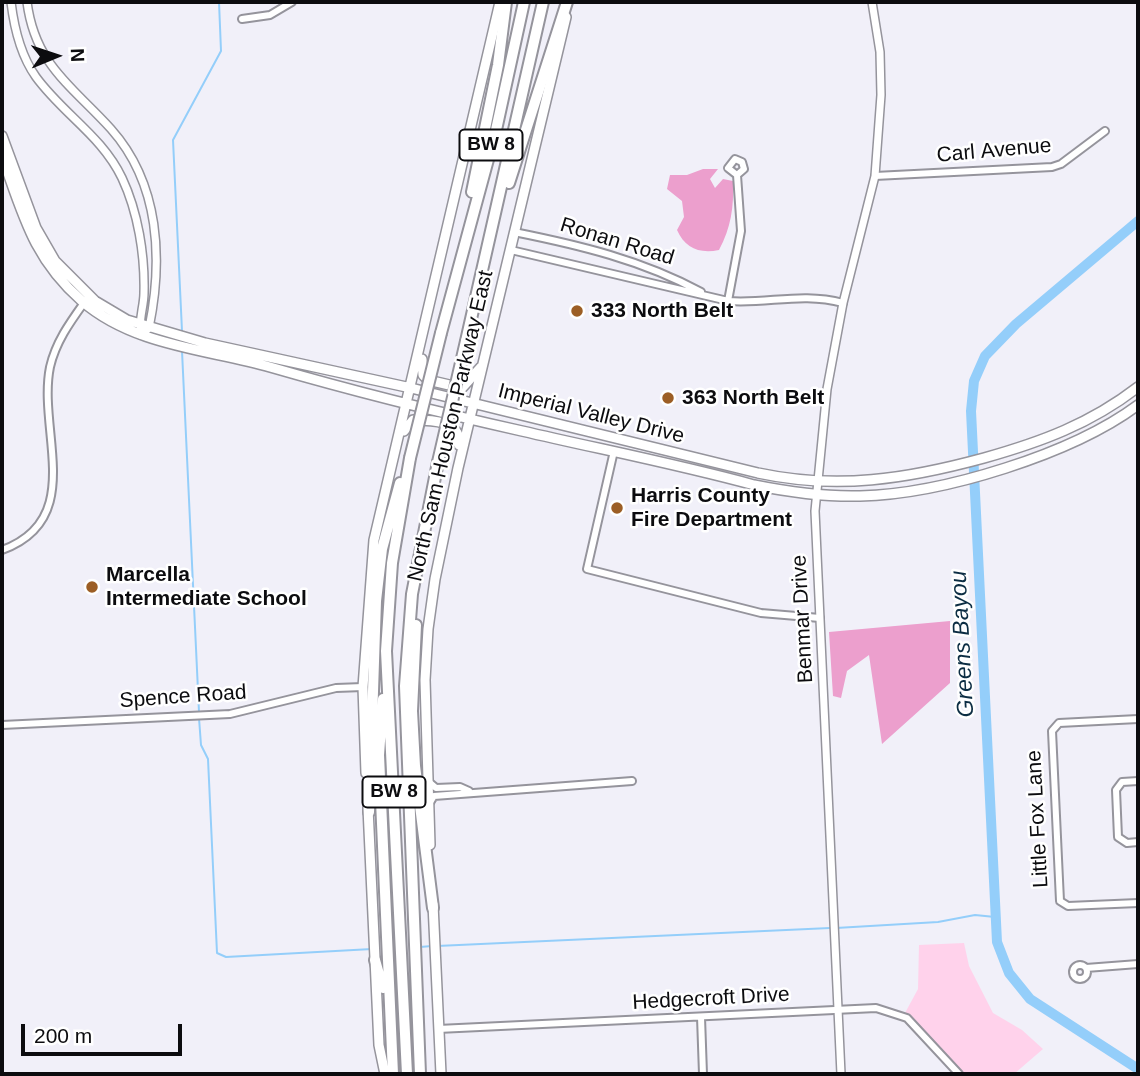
<!DOCTYPE html>
<html>
<head>
<meta charset="utf-8">
<style>
	body { margin:0 }
	#map { position:relative; width:1140px; height:1076px; overflow:hidden; background:#f1f0f9; font-family:Helvetica,sans-serif }
	canvas { display:block }
	.frame { position:absolute; inset:0; border:4px solid #0c0c0f; pointer-events:none }
	.north { position:absolute; left:21px; top:21px; width:70px; height:70px; -webkit-text-stroke:5px #fff; paint-order:stroke; rotate:88deg; font-size:19px; font-weight:700; line-height:28px; text-align:center; color:#0c0c0f }
	.north::after { content:''; display:block; margin:auto; width:24px; height:32px; background:#0c0c0f; clip-path:polygon(50% 0,100% 100%,50% 72%,0 100%) }
	.scale { position:absolute; left:21px; top:1024px; width:161px; height:32px; box-sizing:border-box; border:4px solid #0c0c0f; border-top:0; padding-left:9px; font-size:21px; line-height:24px; white-space:nowrap; color:#0c0c0f; -webkit-text-stroke:5px #fff; paint-order:stroke }
</style>
</head>
<body>
<div id="map">
<canvas width="1140" height="1076"></canvas>
<div class="frame"></div>
<div class="north">N</div>
<div class="scale">200 m</div>
</div>
<script>
const ctx = document.querySelector('canvas').getContext('2d');
ctx.lineJoin = 'round';
function fill(path, color) { ctx.fillStyle = color; ctx.fill(path, 'evenodd'); }
function strokePath(path, color, width, dash) { ctx.strokeStyle = color; ctx.lineWidth = width; ctx.lineCap = dash ? 'butt' : 'round'; ctx.setLineDash(dash || []); ctx.stroke(path); }
function label(font, color, halo, rows, align = 'center') {
  ctx.font = font + ' Helvetica,sans-serif'; ctx.lineWidth = 5; ctx.setLineDash([]); ctx.textBaseline = 'middle'; ctx.strokeStyle = halo; ctx.fillStyle = color; for (const [text, x, y, turn = 0] of rows) {
    ctx.save(); ctx.translate(x, y); ctx.rotate((+turn || 0) * Math.PI / 180); ctx.textAlign = isNaN(turn) ? turn : align; if (halo) ctx.strokeText(text, 0, 0); ctx.fillText(text, 0, 0); ctx.restore();
  }
}
fill(new Path2D(`
	M964,943L969,966L993,1013L1022,1030L1043,1049L1014,1074H964L905,1013L918,989L919,945Z`), '#ffd2eb');
fill(new Path2D(`
	M703,169H718L710,179L715,188L723,179L733,181C734,207 731,228 719,250C699,254 685,248 677,230L684,217L682,201L667,189L670,175H687Z
	M950,621V683L882,744L869,655L847,671L841,698L833,696L829,632Z`), '#ec9fcd');
strokePath(new Path2D(`
	M182,331L173,140L221,51L219,2
	M182,351L199,712
	M199,718L201,745L208,759L217,953L226,957L372,949
	M836,928L938,922L975,915L995,917
	M437,946L830,928
	M420,947L432,946`), '#94cefa', 2);
strokePath(new Path2D(`
	M1138,221L1016,324L985,356L974,381L971,411L997,942L1009,973L1030,999L1138,1069`), '#94cefa', 10);
const minor = new Path2D(`
	M242,19L270,15L292,2
	M875,176L1052,167L1061,164L1105,131
	M514,232C579,245 642,260 701,292
	M511,250L728,301C769,304 801,292 843,303
	M728,301L741,231L737,175L744,169L742,162L735,159L728,168L737,175
	M614,451L587,569L761,613L820,618
	M2,550C87,519 37,431 50,367C56,341 71,321 86,300
	M1138,719L1059,723L1052,731L1060,901L1068,906L1138,903
	M2,725L230,714L336,688L363,687
	M1138,781L1122,782L1116,790L1118,837L1127,843L1138,842
	M429,782L436,788L460,787L469,791
	M429,804L434,796L632,781
	M1073 972a7 7 0 1 1 14 0a7 7 0 1 1-14 0Z
	M1086,968L1138,964
	M701,1017L703,1074
	M438,1029L876,1008L907,1018L959,1074`);
const tertiary = new Path2D(`
	M11,2C14,27 21,56 36,77C63,114 102,136 122,178C138,212 145,255 144,293C144,307 138,320 141,335L149,328C163,260 160,184 111,129C72,86 35,65 27,2
	M841,1074L815,511L827,389L843,303L875,176L881,95L880,52L872,2`);
const secondary = new Path2D(`
	M2,136L36,228L55,261L95,301L127,320L205,343L411,388L758,473C837,490 907,479 984,458C1041,442 1090,424 1138,387
	M2,156C23,214 33,258 82,301C134,346 207,349 270,367C353,391 437,412 522,431C599,449 677,464 754,485C789,492 825,497 860,496C943,494 1072,454 1138,405
	M422,359L423,375L428,380L462,388L481,367
	M404,431L413,420C432,420 461,420 459,445
	M366,773L363,687L374,540L500,2
	M368,808L379,1045L385,1074
	M430,845L425,680L428,629L435,579L458,468L566,17
	M433,904L441,1074`);
const motorway = new Path2D(`
	M509,183L567,2
	M472,192L498,65L506,2
	M441,333L496,130L524,2
	M466,341L543,2
	M416,625L412,711L415,766L433,908
	M383,699L379,755L393,1074
	M369,812L376,601L382,549L400,483
	M375,960L383,988
	M407,1074L386,651L392,563L410,458
	M420,1074L405,686L412,594L438,462`);
strokePath(minor, '#95949c', 10);
strokePath(tertiary, '#95949c', 10);
strokePath(secondary, '#95949c', 12);
strokePath(motorway, '#95949c', 14);
strokePath(minor, '#fff', 6);
strokePath(tertiary, '#fff', 7);
strokePath(secondary, '#fff', 9);
strokePath(motorway, '#fff', 10);
const motorwayBridge = new Path2D(`
	M410,458L441,333
	M438,462L466,341`);
strokePath(motorwayBridge, '#95949c', 14, []);
strokePath(motorwayBridge, '#fff', 10);
for (const [x, y, r, color] of [
	[577,311,7,"#9c5e25"],
	[668,398,7,"#9c5e25"],
	[617,508,7,"#9c5e25"],
	[92,587,7,"#9c5e25"]
]) { const dot = new Path2D(); dot.arc(x, y, r, 0, 2 * Math.PI); ctx.fillStyle = color; ctx.fill(dot); strokePath(dot, '#fff', 2.5); }
for (const [x, y, w] of [
	[491,145,63],
	[394,792,63]
]) { const box = new Path2D(); box.roundRect(x - w / 2, y - 15.5, w, 31, 5); ctx.fillStyle = '#fff'; ctx.fill(box); strokePath(box, '#0c0c0f', 2); }
label('bold 19px', '#0c0c0f', null, [
	["BW 8",491,145],
	["BW 8",394,792]
]);
label('21px', '#0c0c0f', '#fff', [
	["Carl Avenue",994,151,-5],
	["Ronan Road",617,242,17],
	["Imperial Valley Drive",591,414,14],
	["North Sam Houston Parkway East",451,426,-77],
	["Benmar Drive",803,619,-93],
	["Spence Road",183,697,-4],
	["Little Fox Lane",1038,819,-93],
	["Hedgecroft Drive",711,999,-3]
]);
label('bold 21px', '#0c0c0f', '#fff', [
	["333 North Belt",591,311],
	["363 North Belt",682,398],
	["Harris County",631,496],
	["Fire Department",631,520],
	["Marcella",106,575],
	["Intermediate School",106,599]
], 'left');
label('italic 23px', '#0c2d43', '#fff', [
	["Greens Bayou",963,644,-93]
]);
</script>
</body>
</html>
